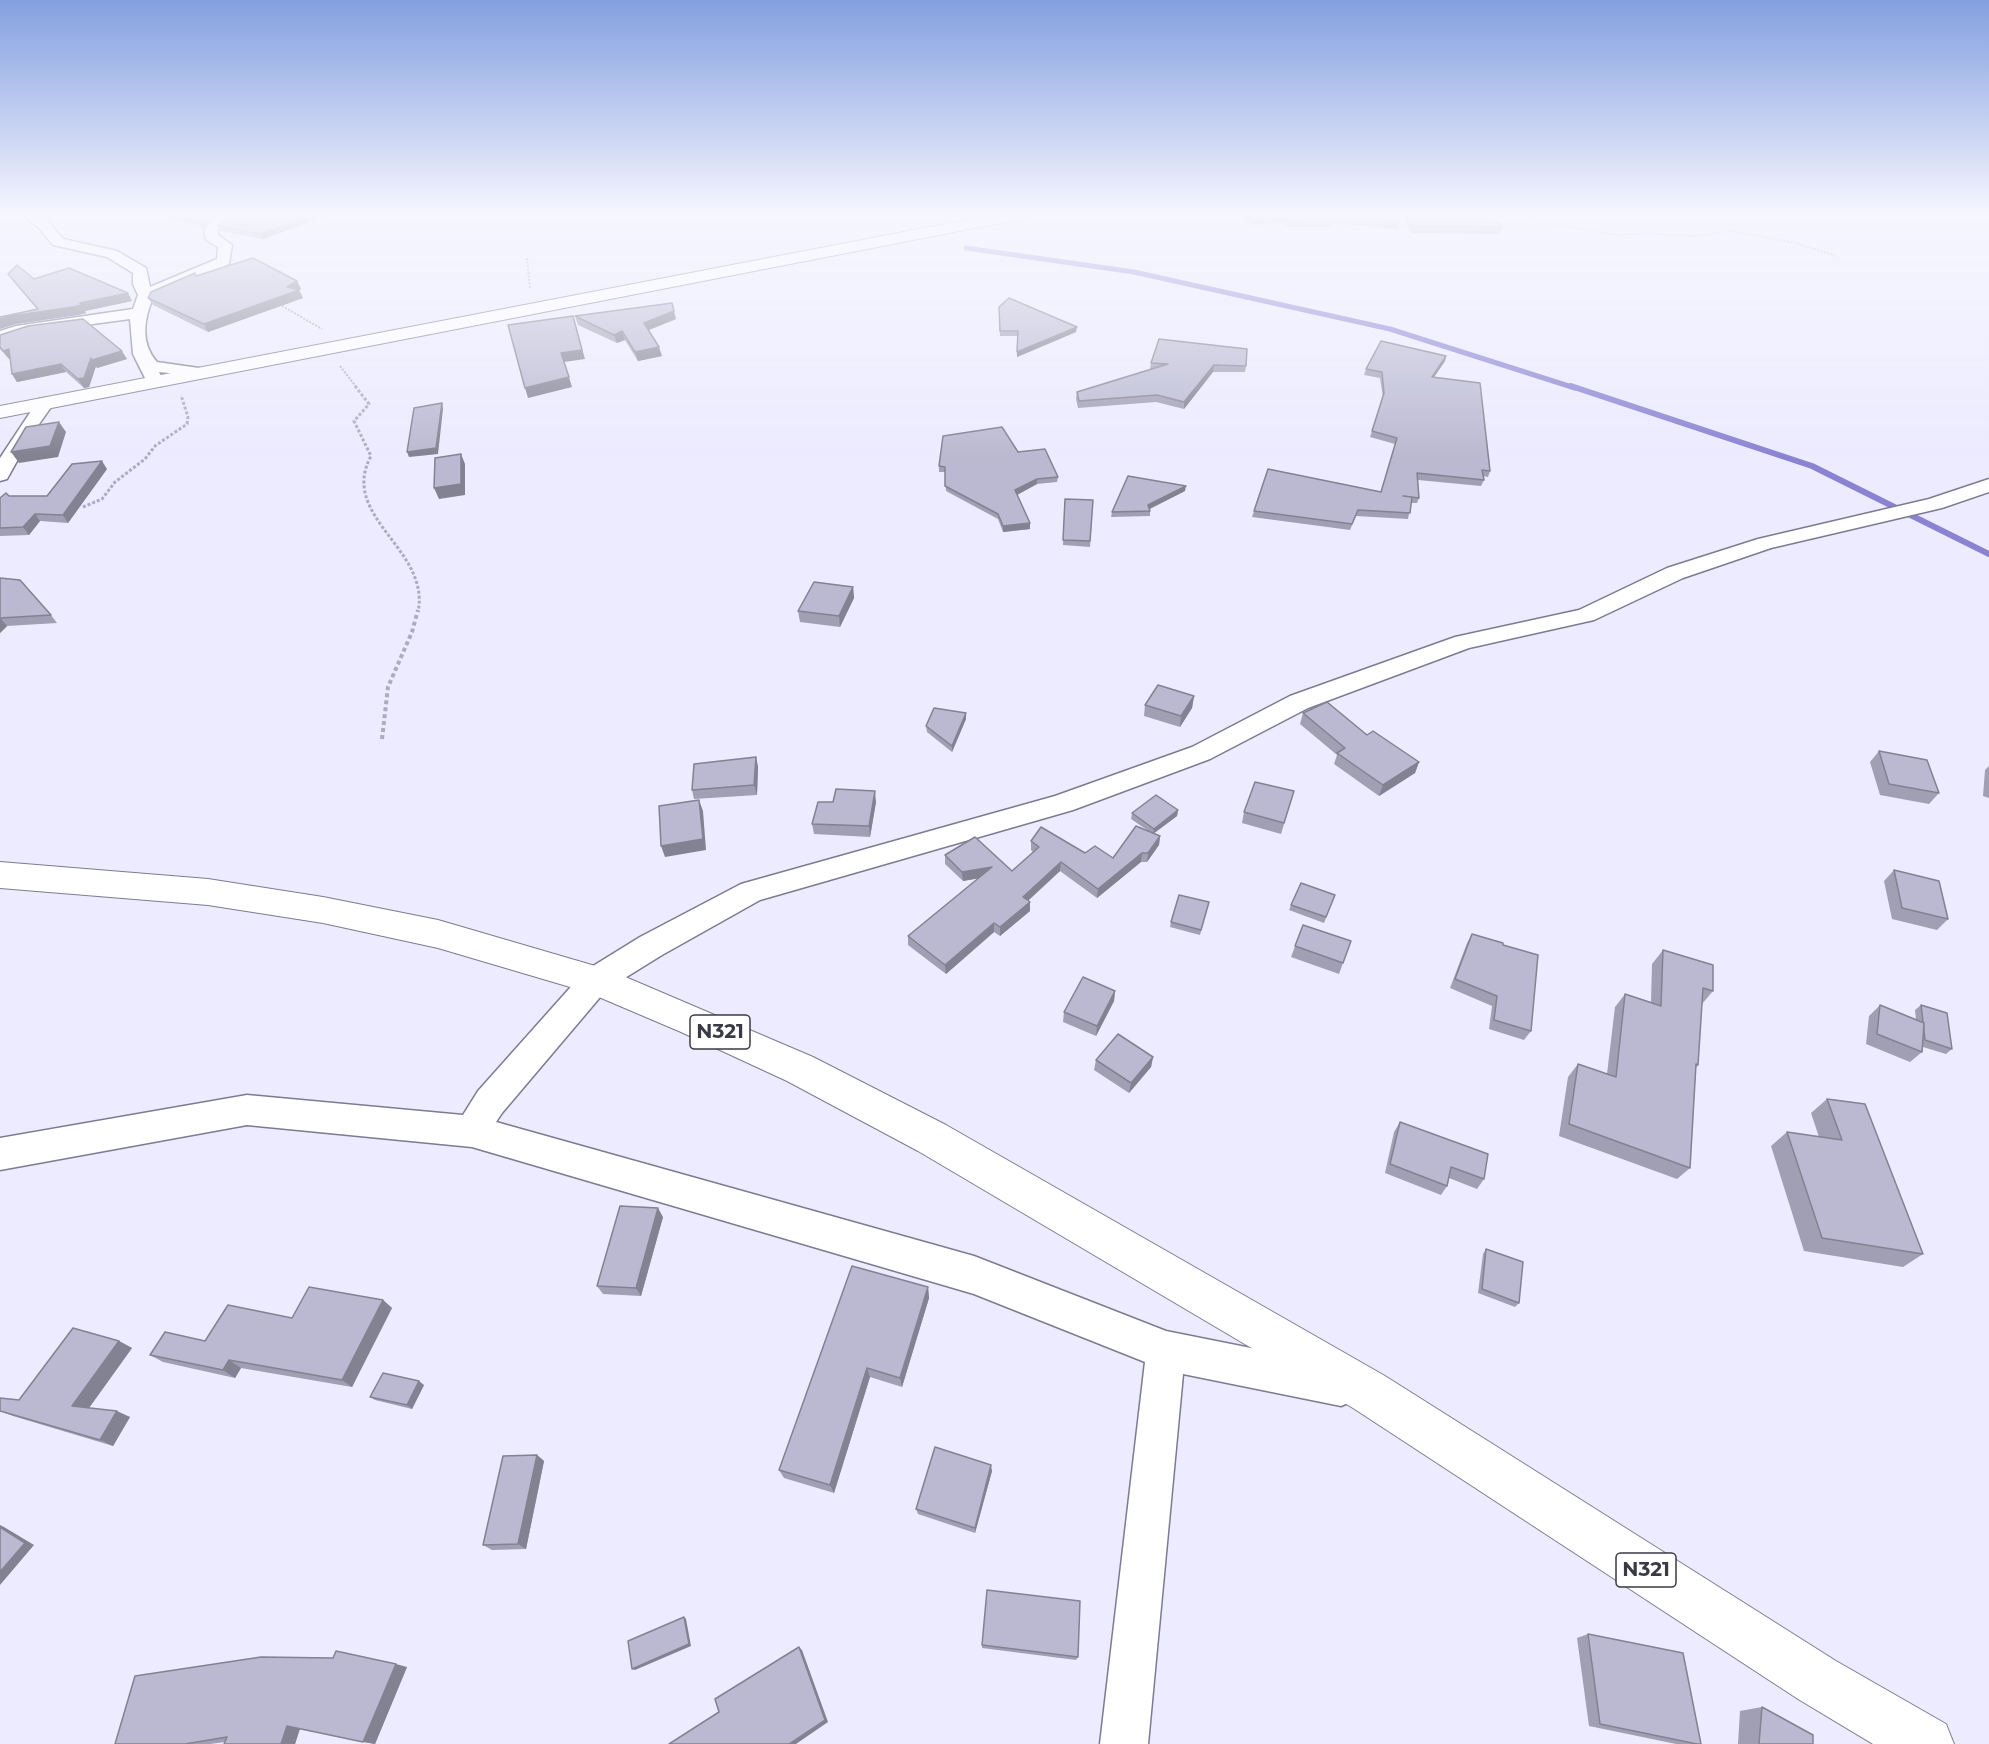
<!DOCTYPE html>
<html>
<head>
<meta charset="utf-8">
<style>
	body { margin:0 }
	canvas { display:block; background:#ecebff }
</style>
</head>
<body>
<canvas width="1989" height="1744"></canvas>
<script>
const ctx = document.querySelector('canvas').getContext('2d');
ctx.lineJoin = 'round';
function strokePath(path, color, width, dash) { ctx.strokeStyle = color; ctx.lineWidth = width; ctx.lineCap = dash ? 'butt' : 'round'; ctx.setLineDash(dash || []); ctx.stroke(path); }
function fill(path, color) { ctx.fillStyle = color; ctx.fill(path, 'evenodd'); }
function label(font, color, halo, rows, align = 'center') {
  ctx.font = font + ' Montserrat,sans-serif'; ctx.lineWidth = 6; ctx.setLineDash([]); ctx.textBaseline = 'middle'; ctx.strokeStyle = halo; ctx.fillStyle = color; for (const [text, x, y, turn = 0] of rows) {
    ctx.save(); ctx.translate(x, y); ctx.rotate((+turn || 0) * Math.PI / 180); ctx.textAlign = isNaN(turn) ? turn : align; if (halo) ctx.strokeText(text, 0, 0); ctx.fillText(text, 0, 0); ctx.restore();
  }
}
strokePath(new Path2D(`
	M966,248L1134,272L1390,329L1575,388`), '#8b83d2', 5);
strokePath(new Path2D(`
	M1571,386L1812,466L1989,554`), '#8b83d2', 6);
const minor = new Path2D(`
	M19,213H35L47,220L63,239L117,251L146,268L150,287L217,259L218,247L206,240L204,229L219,213H233L231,219L218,230V235L232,245L229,264L153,298C144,319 140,343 157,362L206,369L209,373L206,377L159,372L164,382L161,386H149L133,354L130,319L33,332L0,342V331L16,326L133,309L138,295L133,284V273L107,257L53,245L37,226Z
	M45,398L54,403L32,434L7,479L0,481V458L39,399Z
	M1989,479V492L1942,508L1771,548L1683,578L1594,620L1469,648L1308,708L1210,759L1073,810L760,900L662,955L607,989L502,1113L496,1122L974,1256L1166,1331L1341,1366L1355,1372L1361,1386L1355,1400L1341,1406L1183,1374L1148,1744H1100L1145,1362L974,1294L472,1147L247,1125L0,1170V1138L247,1095L463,1115L478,1091L585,971L640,937L741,884L1055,796L1192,747L1290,696L1455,637L1579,610L1667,568L1758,539L1929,499Z`);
const primary = new Path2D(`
	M0,862L208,879L323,897L438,920L609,970L813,1057L946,1125L1385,1376L1836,1661L1946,1724L1954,1744H1873L1798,1699L1353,1408L918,1151L787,1081L681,1032L587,992L438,948L323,923L208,905L0,888Z`);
const trunk = new Path2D(`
	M1002,213H1034L1026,218L0,418V406Z`);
strokePath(minor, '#7c7b91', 3);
strokePath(primary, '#7c7b91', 2);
strokePath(trunk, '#7c7b91', 2);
strokePath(new Path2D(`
	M1518,213L1570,227L1619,235L1647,233L1695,236L1733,231L1795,243L1837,256
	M527,258L530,289
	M279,304L322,329
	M340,366L357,388`), '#adacbd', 2, [2, 1.5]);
strokePath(new Path2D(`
	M355,386L369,404L354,421L371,456C338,517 431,549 418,612
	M83,507L102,499L115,482L145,459L155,446L187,424L188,417L181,395`), '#adacbd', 3, [3, 2]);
strokePath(new Path2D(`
	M382,739L388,687L412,632L418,610`), '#adacbd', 4, [4, 3]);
fill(minor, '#fff');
fill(primary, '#fff');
fill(trunk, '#fff');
fill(new Path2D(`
	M159,213H216L203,227L161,216Z
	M231,213H325L326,216L263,239L220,231L218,226L231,214Z
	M1234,213H1471L1502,225L1500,234L1411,233L1401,215L1398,229L1332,223L1331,227H1287L1284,222L1252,225Z
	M8,274L34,279L132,301L85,311L86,313L78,315L16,324L37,309L13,281Z
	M196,275L297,281L301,289L298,290L303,298L208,332L153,305L148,298Z
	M999,307L1076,332L1017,357L1018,336H1000Z
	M575,316L676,319L649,330L662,356L638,361L625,340L617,343L578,325Z
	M0,335L127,359L97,368L96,366L89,387L84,388L66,372L17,382L12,374L10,359H9L0,349Z
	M1446,356L1445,361L1434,377L1490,471L1488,477L1483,476L1484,480L1481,486L1418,480L1419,498L1417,503H1411L1408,519L1356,516L1350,530L1252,517L1254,511L1381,492L1395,444L1370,437L1383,398L1380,378L1364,375L1366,369Z
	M1151,363L1246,366L1245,372H1213L1184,409L1156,402L1078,408L1076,399L1077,392L1150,369Z
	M1018,452L1058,477L1057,482L1037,484L1017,495L1030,529L1003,532L998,519L946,491L945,472H939V466Z
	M107,469L68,523L40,521L29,535L0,536V498L47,496Z
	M1185,491L1150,509V516L1111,517L1112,512Z
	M1065,499L1093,500L1090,547L1063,545Z
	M0,578L51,615L57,623L7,626L0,633Z
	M853,587L854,598L840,627L800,622L798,611Z
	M1194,696L1192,708L1180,727L1144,716L1145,705Z
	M966,713V719L952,752L927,732L926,726Z
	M1303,713L1367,735L1419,762L1415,773L1379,796L1334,764L1337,755L1300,724Z
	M1879,751L1939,793L1929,804L1880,795L1870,762Z
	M756,757L758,767L757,795L694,799L692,790Z
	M1989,766V798L1983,796L1985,770Z
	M1294,791L1281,834L1242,823L1244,812Z
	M833,802H876L870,837L814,834L812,824Z
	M1178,810L1177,816L1154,833L1160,836L1159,845L1147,862H1141L1097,898L1060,871L1028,901L1030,911L1000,936L994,932L946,974L908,945V936L979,878L963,881L945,864V855L1012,871L1033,852L1031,850V841L1113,858L1150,832L1131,819L1132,813Z
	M1894,870L1948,919L1937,930L1892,919L1884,881Z
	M1335,895L1324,923L1289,910L1291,905Z
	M1209,902L1200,935L1170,927L1171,922Z
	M1303,925L1343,963L1339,974L1291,957Z
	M1472,934L1503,945L1531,1031L1524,1040L1489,1029L1492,1006L1450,988L1467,943Z
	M1663,950L1713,991L1702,1004L1698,1065L1696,1068L1690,1168L1677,1179L1559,1136L1568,1077L1578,1064L1607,1074L1615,1007L1625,994L1651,1002L1652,964Z
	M1115,991L1114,1001L1096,1036L1063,1022L1064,1012Z
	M1880,1005L1916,1020L1915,1010L1921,1005L1952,1049L1946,1054L1923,1047L1922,1052L1910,1062L1866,1044L1869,1016Z
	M1153,1057L1151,1067L1129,1093L1094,1070L1096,1060Z
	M1827,1099L1923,1254L1903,1267L1804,1251L1771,1146L1787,1132L1819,1137L1811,1113Z
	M1400,1122L1484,1179L1477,1189L1449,1178L1447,1186L1441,1195L1385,1173L1394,1132Z
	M663,1217L641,1296L603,1294L597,1286Z
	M1486,1249L1519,1303L1515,1307L1478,1293L1483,1254Z
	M928,1287L929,1298L902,1387L870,1377L834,1493L784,1478L779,1470Z
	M383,1300L392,1308L352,1387L241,1368L235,1378L163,1362L150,1355L205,1341L292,1318Z
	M119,1341L132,1348L89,1408L130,1417L113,1446L13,1416L0,1411Z
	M424,1385L412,1409L375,1400L370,1397Z
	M537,1455L544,1461L526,1549L492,1550L483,1545Z
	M992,1471L975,1533L918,1514L916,1509Z
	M1588,1634L1701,1744H1676L1589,1726L1577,1638Z
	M982,1645L1078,1657L1076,1660L982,1648Z
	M407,1667L375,1744L300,1729L295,1744H224L225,1742L210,1744H115Z
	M1762,1707L1813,1744H1738L1740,1711Z`), '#a09fb4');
fill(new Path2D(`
	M209,213H216L203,227L200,222Z
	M318,213H325L326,216L263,239L261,234Z
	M1285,216L1284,222L1252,225L1253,218Z
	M297,281L301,289L295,292L299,290L303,298L208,332L204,324Z
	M128,293L132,301L85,311L86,313L78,315L16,324L0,329V319L11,316Z
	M674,311L676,319L646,331L644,323Z
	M573,316L585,359L564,362L561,353Z
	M1077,327L1076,332L1017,357V352Z
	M622,331L625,340L617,343L614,335Z
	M659,347L662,356L638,361L635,352Z
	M9,349L14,357L9,359L3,351Z
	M122,351L127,359L97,368L96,366L89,387L84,388L78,379L91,358Z
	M1446,356L1445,361L1430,383L1432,377Z
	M61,364L66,372L17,382L12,374Z
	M1214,365L1213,372L1184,409V402Z
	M569,377L572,387L528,398L525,388Z
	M442,403L443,409L438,454L409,457L407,452Z
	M59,422L66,432L58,457L19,463L11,452Z
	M461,454L465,464V495L439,499L434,488Z
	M102,461L107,469L68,523L63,515Z
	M1037,479V484L1015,496V490Z
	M1186,486L1185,491L1147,510L1148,505Z
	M35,514L40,521L29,535L23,527Z
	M1030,523V529L1003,532V526Z
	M853,587L854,598L840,627L839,616Z
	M0,618L7,626L0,633Z
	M1194,696L1192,708L1180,727L1181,716Z
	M966,713V719L952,752V746Z
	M756,757L758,767L757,795L754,785Z
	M1419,762L1415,773L1379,796L1383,785Z
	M875,791L876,802L870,837L869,826Z
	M699,800L703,811L706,850L665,857L661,846Z
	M1178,810L1177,816L1153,834L1154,829Z
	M1160,836L1159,845L1147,862L1148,853Z
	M1142,853L1141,862L1097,898L1098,889Z
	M1061,862L1060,871L1022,906L1023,897Z
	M992,867V876L963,881L962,872Z
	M1030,902V911L1000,936V927Z
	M994,923V932L946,974L945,965Z
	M1115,991L1114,1001L1096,1036L1097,1026Z
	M1153,1057L1151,1067L1129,1093L1131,1083Z
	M658,1208L663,1217L641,1296L636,1288Z
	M928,1287L929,1298L902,1387L900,1378Z
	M383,1300L392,1308L352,1387L342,1380Z
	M119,1341L132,1348L86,1412L72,1406Z
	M229,1360L241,1368L235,1378L223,1370Z
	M867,1368L870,1377L834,1493L830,1485Z
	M419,1381L424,1385L412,1409L407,1405Z
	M117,1411L130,1417L113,1446L100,1440Z
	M537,1455L544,1461L526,1549L518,1544Z
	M991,1465L992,1471L975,1533V1528Z
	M0,1525L4,1527L34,1545L0,1585Z
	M684,1617L686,1619L691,1646L635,1670L632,1669Z
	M799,1647L802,1650L828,1722L796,1744H789Z
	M396,1664L407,1667L375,1744L363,1742Z
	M287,1726L300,1728L295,1744H281Z`), '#828292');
const building = new Path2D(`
	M166,213H209L200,222Z
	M231,213H318L261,234L218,226L231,214Z
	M1244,213H1401L1400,222L1330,216L1332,220L1288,221L1285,216L1253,218Z
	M1405,213H1471L1502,225V227L1413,226Z
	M253,258L297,281L287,287L299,290L204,324L148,298L151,292L195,273L196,276Z
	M17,265L34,279L69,268L128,293L80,303L82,305L73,307L11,316L0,319V317L38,309L8,274Z
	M1009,298L1077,327L1017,352L1018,331H1000L999,307Z
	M672,303L674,311L644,323L659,347L635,352L622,331L614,335L575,316Z
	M573,316L582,350L561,353L569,377L525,388L508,325Z
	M83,319L122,351L92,360L91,358L84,378L78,379L61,364L12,374L9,349L3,351L0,347V335L28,326Z
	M1159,339L1247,349L1246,366L1214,365L1184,402L1157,395L1079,401L1077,392L1168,364L1151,363Z
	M1381,341L1446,356L1432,377L1480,383L1490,471L1482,470L1484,480L1417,473L1419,498L1403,496L1412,497L1410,513L1358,510L1352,524L1254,511L1268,469L1381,492L1397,438L1372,431L1384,393L1382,372L1366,369Z
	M442,403L436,448L407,452L414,408Z
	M59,422L50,446L11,452L26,427Z
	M1002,427L1018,452L1045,449L1058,477L1037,479L1015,490L1030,523L1003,526L998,514L945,486V467L939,466L943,436Z
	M461,454V484L434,488L435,458Z
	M102,461L63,515L35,514L23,527L0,528V498L6,493L9,496H47L72,464Z
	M1128,476L1186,486L1148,505L1150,511L1112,512Z
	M1065,499L1093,500L1090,541L1063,540Z
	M0,578L20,580L51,615L0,618Z
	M814,582L853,587L839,616L798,611Z
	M1158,685L1194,696L1181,716L1145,705Z
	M1327,702L1367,735L1373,731L1419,762L1383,785L1337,753L1345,748L1303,713Z
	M934,708L966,713L952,746L926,726Z
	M1879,751L1927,760L1939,793L1889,784Z
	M756,757L754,785L692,790L694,764Z
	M1255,782L1294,791L1284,823L1244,812Z
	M836,789L875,791L869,826L812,824L818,802H833Z
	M1156,795L1178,810L1154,829L1132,813Z
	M699,800L703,839L661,846L659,806Z
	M1136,826L1160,836L1148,853H1142L1098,889L1061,862L1023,897L1030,902L1000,927L994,923L945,965L908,936L992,867L962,872L945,855L975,837L1012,871L1039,847L1031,841L1041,827L1085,853L1095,846L1113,858Z
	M1894,870L1939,881L1948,919L1902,908Z
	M1301,883L1335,895L1326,917L1291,905Z
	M1179,895L1209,902L1201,930L1171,922Z
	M1303,925L1351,941L1343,963L1295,946Z
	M1472,934L1503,943V945L1538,955L1531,1031L1494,1020L1497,996L1455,979Z
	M1663,950L1713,965V991L1703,988L1698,1065L1696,1064L1690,1168L1569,1124L1578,1064L1616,1077L1625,994L1661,1006Z
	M1083,977L1115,991L1097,1026L1064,1012Z
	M1880,1005L1924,1023L1922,1052L1877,1034Z
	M1921,1005L1947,1013L1952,1049L1925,1040L1924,1031V1023L1923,1022Z
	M1118,1034L1153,1057L1131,1083L1096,1060Z
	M1827,1099L1865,1104L1923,1254L1822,1238L1787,1132L1842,1140Z
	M1400,1122L1488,1154L1484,1179L1451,1167L1447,1186L1390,1164Z
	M620,1206L658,1208L636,1288L597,1286Z
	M1486,1249L1523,1262L1519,1303L1482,1289Z
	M852,1266L928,1287L900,1378L867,1368L830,1485L779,1470Z
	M309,1287L383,1300L342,1380L229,1360L223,1370L150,1355L165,1332L205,1341L228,1305L292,1318Z
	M73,1328L119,1341L72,1406L117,1411L100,1440L0,1411V1398L19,1400Z
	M383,1373L419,1381L407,1405L370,1397Z
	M935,1447L991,1465L975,1528L916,1509Z
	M537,1455L518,1544L483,1545L503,1456Z
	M0,1527L25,1543L0,1572Z
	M987,1590L1080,1601L1078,1657L982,1645Z
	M684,1617L689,1644L632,1669L628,1641Z
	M1588,1634L1683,1653L1701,1744H1697L1600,1724Z
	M799,1647L825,1720L789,1744H669L719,1712L715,1699Z
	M336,1651L396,1664L363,1742L287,1726L281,1744H224L227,1737L185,1744H115L135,1676L261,1657L333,1658Z
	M1762,1707L1813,1735V1744H1759Z`);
fill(building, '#bab9d1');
strokePath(building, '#828292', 1.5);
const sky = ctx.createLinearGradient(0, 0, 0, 457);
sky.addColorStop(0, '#83a0df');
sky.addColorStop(0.47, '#f6f6ff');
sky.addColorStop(1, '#f6f6ff00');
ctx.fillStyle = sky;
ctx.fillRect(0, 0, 1989, 457);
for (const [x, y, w] of [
	[720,1032,60],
	[1646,1570,60]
]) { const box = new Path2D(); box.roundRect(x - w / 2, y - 17, w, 34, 4.5); ctx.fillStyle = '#fff'; ctx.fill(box); strokePath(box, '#3a3a44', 1.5); }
label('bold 20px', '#3a3a44', null, [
	["N321",720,1032],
	["N321",1646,1570]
]);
</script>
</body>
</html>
